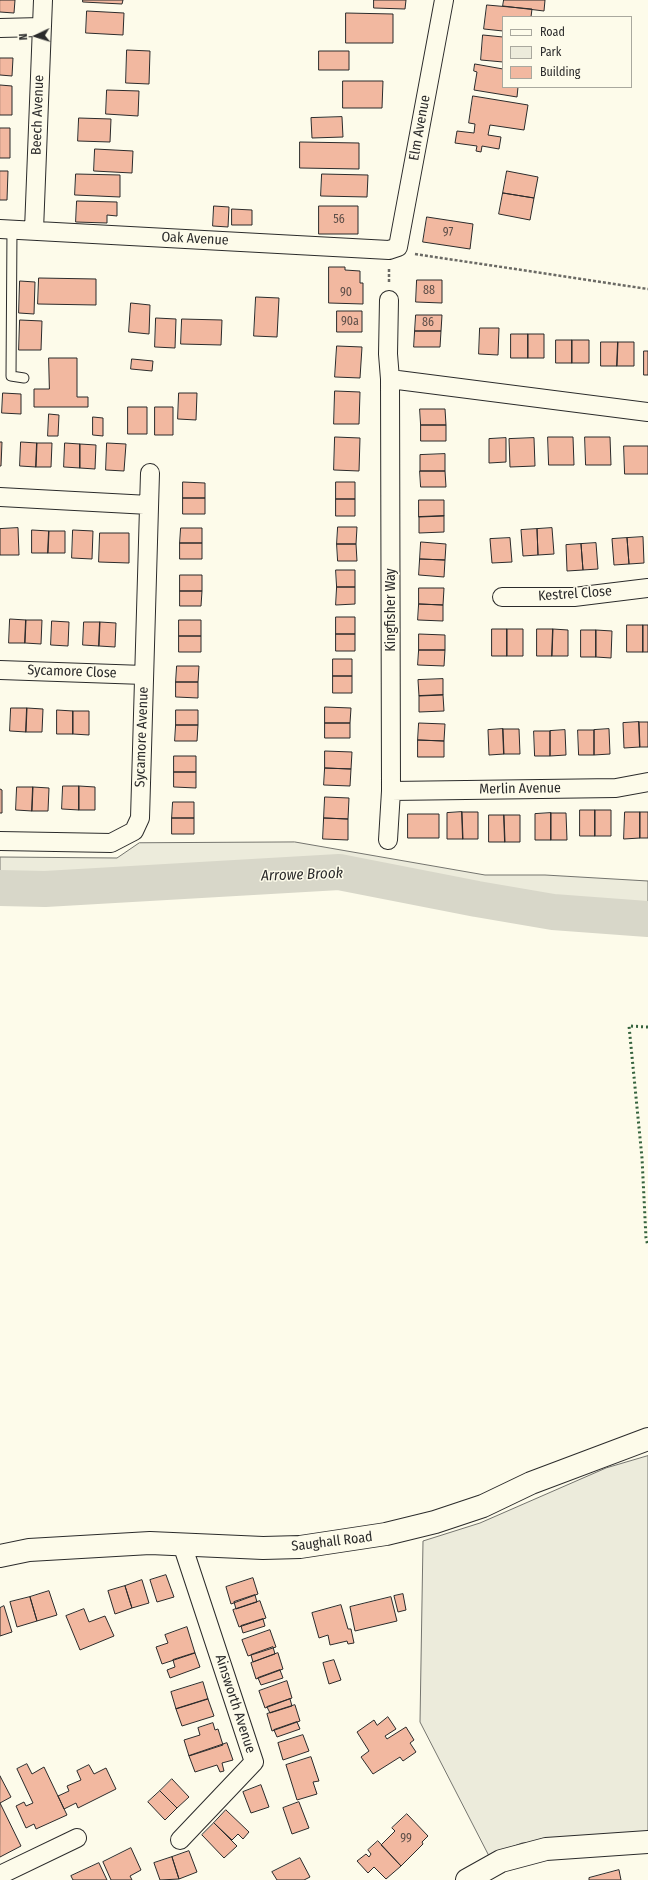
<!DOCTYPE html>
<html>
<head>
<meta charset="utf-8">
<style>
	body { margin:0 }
	#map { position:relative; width:648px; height:1880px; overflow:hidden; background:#fdfbea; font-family:"Fira Sans Condensed",sans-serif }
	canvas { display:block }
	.legend { position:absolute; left:502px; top:16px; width:130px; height:72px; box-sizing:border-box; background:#fdfbea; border:1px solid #a9a89e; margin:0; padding:5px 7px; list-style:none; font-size:12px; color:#2b2b2b }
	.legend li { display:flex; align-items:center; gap:8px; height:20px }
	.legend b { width:20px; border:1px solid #a9a89e }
	.north { position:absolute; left:16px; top:16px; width:40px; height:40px; -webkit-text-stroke:3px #fdfbea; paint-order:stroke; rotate:266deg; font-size:11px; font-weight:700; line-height:16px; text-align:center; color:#2b2b2b }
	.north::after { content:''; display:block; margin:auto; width:14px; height:18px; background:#2b2b2b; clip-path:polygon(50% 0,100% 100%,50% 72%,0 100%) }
</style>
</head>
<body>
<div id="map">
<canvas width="648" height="1880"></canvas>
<ul class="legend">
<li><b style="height:5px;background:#fdfbea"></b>Road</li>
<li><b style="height:11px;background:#ecebdb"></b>Park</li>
<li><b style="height:11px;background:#f2b8a0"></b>Building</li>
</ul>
<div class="north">N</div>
</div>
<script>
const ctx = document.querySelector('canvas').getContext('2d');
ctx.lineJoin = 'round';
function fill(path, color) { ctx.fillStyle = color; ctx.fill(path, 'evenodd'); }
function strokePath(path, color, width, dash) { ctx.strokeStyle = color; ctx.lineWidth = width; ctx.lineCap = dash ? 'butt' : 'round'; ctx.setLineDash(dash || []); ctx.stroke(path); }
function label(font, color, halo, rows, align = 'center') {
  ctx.font = font + ' "Fira Sans Condensed",sans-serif'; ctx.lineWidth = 3; ctx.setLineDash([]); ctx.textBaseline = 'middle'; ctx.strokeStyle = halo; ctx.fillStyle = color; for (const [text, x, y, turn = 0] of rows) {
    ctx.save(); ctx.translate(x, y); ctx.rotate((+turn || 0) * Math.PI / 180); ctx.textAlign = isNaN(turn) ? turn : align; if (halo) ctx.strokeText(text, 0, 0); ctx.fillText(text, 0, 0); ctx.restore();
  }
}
const green = new Path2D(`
	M295,842L485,875H545L648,881V917L553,912L477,899L339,872L45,889L0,888V857L117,858L139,843Z
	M648,1456V1834L522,1843L489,1856L420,1722L423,1541L480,1523L606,1468Z`);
fill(green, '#ecebdb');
strokePath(green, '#74746e', 1);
strokePath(new Path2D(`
	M0,888L45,889L339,872L477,899L553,912L648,919`), '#d8d7c9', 36);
const building = new Path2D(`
	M0,0H15L14,13L0,12Z
	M83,0H123L122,4L83,2Z
	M374,0H406L405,9L374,8Z
	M504,0H545L544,11L503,6Z
	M487,5L532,9L531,17H503V31L484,29Z
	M87,11L124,13L123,35L86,33Z
	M346,13L393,14V43H346Z
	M483,35L503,37V62L481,60Z
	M127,50L150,51L149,84L126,83Z
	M319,51H349V70H319Z
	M0,58H13L12,76L0,75Z
	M475,64L503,69V87H518L517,97L474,90L477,72L474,71Z
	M343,81H383L382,108H343Z
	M0,85L12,86V115H0Z
	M107,90L139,91L138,116L106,114Z
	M473,96L528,105L524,130L490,125L488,135L501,137L499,149L482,146L481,152L476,151L477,146L455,143L457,131L474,133L475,124L469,123Z
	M342,117L343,137L312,138L311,118Z
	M79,118L111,119L110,142L78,141Z
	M0,128H10V158H0Z
	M300,142L359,143V169L300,168Z
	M95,149L133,151L132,173L94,171Z
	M0,171H8L7,200H0Z
	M507,171L538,177L534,198L503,193Z
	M76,174L120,175V197L75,195Z
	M322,174L368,175L367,197L321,196Z
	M503,193L534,198L530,220L499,214Z
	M77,201L117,202V216L107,215V223L76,222Z
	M214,206L229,207L228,227L213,226Z
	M319,206H358V234H319Z
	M232,209L252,210V225H232Z
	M427,217L473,224L470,249L423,242Z
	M329,267H345V270L360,271V283H363V304L329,303Z
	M39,278L96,279V305L38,304Z
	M417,280H442V303L416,302Z
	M20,281L35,282L34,314L19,313Z
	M256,297L279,298L277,337L254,336Z
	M131,303L150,305L149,334L129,332Z
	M337,311H362V332H337Z
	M416,315H442L441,331H415Z
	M156,318L176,319L175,348L155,347Z
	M182,319L222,320L221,345L181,344Z
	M20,320L42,321L41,350H19Z
	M480,328H499L498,355L479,354Z
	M415,331H441L440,347H414Z
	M511,334H528V358H511Z
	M528,334H544V358H528Z
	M556,340H572V363H556Z
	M572,340H589V363H572Z
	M601,342H618L617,366H601Z
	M618,342H634V366H617Z
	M337,346L362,347L360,378L335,377Z
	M644,351H648V375H644Z
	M49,358H77V397H88V407H34V389H49Z
	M132,359L153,361L152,371L131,369Z
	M335,391L360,392L359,424H334Z
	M3,393L21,394V414L2,413Z
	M179,393H197L196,420L178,419Z
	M128,407H147V434H128Z
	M155,407H173V435H155Z
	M420,409H445L446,425H421Z
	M49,414L59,415L58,436H48Z
	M93,417L103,418V436L93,435Z
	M421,425H446V441H421Z
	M335,437L360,438L359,471L334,470Z
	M548,437H573L574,465H549Z
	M585,437H610L611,465H586Z
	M506,438V462L489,463V439Z
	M534,438L535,466L510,467L509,439Z
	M0,442H2L1,466H0Z
	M21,442L37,443L36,467L20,466Z
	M37,443H52L51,467H36Z
	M65,443L80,444V468L64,467Z
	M107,443L126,444L124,471L106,470Z
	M80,444L96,445L95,469L80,468Z
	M624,446H648V474H625Z
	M445,454V471H420V455Z
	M420,471H445L446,487H421Z
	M183,482L205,483V498H183Z
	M336,482H355V499H336Z
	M183,498H205V514H183Z
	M336,499H355V516H336Z
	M419,500H444V516L419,517Z
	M444,516V532L419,533V517Z
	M338,527H357L356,544H337Z
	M18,528L19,555H0V529Z
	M181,528H202V543H180Z
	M552,528L554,554L538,555L537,529Z
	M537,529L538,555L523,556L521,530Z
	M32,530L49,531L48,553H32Z
	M73,530L93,531L92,559L72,558Z
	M49,531H65V553H48Z
	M100,533H129V563L99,562Z
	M643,537L644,563L629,564L627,538Z
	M510,538L512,562L492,563L490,539Z
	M627,538L629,564L614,565L612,539Z
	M421,542L446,544L445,560L420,559Z
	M180,543H202V559H180Z
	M596,543L598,569L583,570L581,544Z
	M337,544H356L357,561H338Z
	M581,544L583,570L567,571L566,545Z
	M420,559L445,560L444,577L419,575Z
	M336,570H355V587H337Z
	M180,575H202V591H180Z
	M337,587H355V604L336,605Z
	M419,588H444L443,605L419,604Z
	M180,591H202L201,606H180Z
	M419,604L443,605V621L418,620Z
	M336,617H355V634H336Z
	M10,619L26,620L25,643H9Z
	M26,620H42L41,644L25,643Z
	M179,620H201V636H179Z
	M52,621L69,622L68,646L51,645Z
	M84,622H100L99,646L83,645Z
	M100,622L116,623L115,647L99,646Z
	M627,625H643V652H627Z
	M643,625H648V652H643Z
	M492,629H507V656H492Z
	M507,629H523V656H507Z
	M537,629H553L552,656H537Z
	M553,629L568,630V656H552Z
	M581,630H596V657H581Z
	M596,630L612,631L611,658L596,657Z
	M336,634H355V651H336Z
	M419,634L445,635V650H419Z
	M179,636H201V652H179Z
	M419,650H445L444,666L418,665Z
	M333,659H352V676H333Z
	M177,666H199L198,682H176Z
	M333,676H352V693H333Z
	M443,679V695L419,696L418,680Z
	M176,682H198V698L176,697Z
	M443,695L444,711L419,712V696Z
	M325,707L351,708L350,723H325Z
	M11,708H27L26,732L10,731Z
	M27,708L43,709L42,732H26Z
	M57,710L73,711V734H57Z
	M176,710H198V725H176Z
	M73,711H89V735L73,734Z
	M639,722L640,747L624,748L623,723Z
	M639,722H648V747H640Z
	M325,723H350V738H325Z
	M419,723L445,724L444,741L418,740Z
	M176,725H198L197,741H175Z
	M503,729L504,754L489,755L488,730Z
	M503,729H519L520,754H504Z
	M609,729L610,754L594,755V730Z
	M565,730L566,755L550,756V731Z
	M578,730H594V755H579Z
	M534,731H550V756H535Z
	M418,740L444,741V757H418Z
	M325,751L352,752L351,769L325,768Z
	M174,756H196V772H174Z
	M325,768L351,769L350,786L324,785Z
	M174,772H196V788L174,787Z
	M63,786H79V810L62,809Z
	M79,786L95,787V810H79Z
	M17,787H33L32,811L16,810Z
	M33,787L49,788L48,811H32Z
	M0,789L2,790V813H0Z
	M325,797L349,798L348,819L324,818Z
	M173,802H194V818H172Z
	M580,810H595V836H580Z
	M595,810H611V836H595Z
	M462,812H478V839H463Z
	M462,812L463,839H447V813Z
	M625,812H640V838L624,839Z
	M640,812H648V838H640Z
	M551,813H566L567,840H551Z
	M551,813V840H535V814Z
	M408,814H439V838H408Z
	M489,815H504L505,842H489Z
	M504,815H520V842H505Z
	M172,818H194V834H172Z
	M324,818L348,819V840L323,839Z
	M166,1575L174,1597L157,1602L150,1580Z
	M253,1578L258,1594L231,1604L226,1587Z
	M142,1580L149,1603L132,1608L125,1586Z
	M125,1586L132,1608L115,1614L108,1591Z
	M49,1591L57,1615L37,1621L30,1597Z
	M403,1594L406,1610L398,1612L394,1596Z
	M255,1595L257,1602L236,1609L234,1602Z
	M30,1597L37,1621L17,1627L10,1602Z
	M391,1597L397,1621L355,1631L350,1607Z
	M260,1601L266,1618L239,1627L233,1610Z
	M341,1605L348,1629H351L354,1643L348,1644L347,1641L330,1645L328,1635L319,1638L312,1613Z
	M4,1606L12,1632L0,1636V1608Z
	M84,1609L89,1622L105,1616L114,1636L80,1650L66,1616Z
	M263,1619L265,1626L243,1633L241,1626Z
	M187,1627L195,1653L162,1664L156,1647L168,1643L165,1635Z
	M270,1630L276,1647L248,1656L242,1640Z
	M273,1647L275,1654L253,1662L251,1655Z
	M195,1653L200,1667L170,1678L167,1670L175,1667L173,1660Z
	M278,1653L283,1669L256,1679L251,1663Z
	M334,1660L341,1680L329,1684L323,1663Z
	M280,1670L283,1678L261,1685L258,1678Z
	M287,1681L292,1698L265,1708L259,1691Z
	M203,1682L208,1699L176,1709L171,1692Z
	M208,1699L214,1716L182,1726L176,1709Z
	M290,1699L292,1706L270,1713L267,1707Z
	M295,1705L300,1721L272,1731L267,1714Z
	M388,1717L396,1729L385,1736L387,1739L406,1727L414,1740L410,1743L416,1752L403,1761L400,1757L373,1774L361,1757L369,1751L357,1732L374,1720L377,1725Z
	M297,1722L300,1729L277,1737L274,1730Z
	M213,1723L215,1730L218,1729L223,1745L189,1756L184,1740L200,1735L198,1728Z
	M303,1735L309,1751L283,1760L278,1743Z
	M227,1743L233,1760L222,1763L224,1771L220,1772L217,1765L195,1772L189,1756Z
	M311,1757L319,1781L313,1782L317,1794L297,1800L286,1765Z
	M27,1764L32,1774L44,1767L67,1815L36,1829L34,1824L26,1828L16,1806L24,1802L26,1806L33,1803L17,1769Z
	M89,1765L94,1774L106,1768L116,1789L78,1808L76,1803L64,1809L58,1796L69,1791L67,1786L81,1780L77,1771Z
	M0,1776L11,1797L0,1803Z
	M172,1779L189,1797L177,1808L160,1791Z
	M261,1785L269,1807L251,1813L243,1792Z
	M160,1791L177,1808L165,1820L148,1802Z
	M299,1802L309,1828L292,1834L283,1808Z
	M0,1803L21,1846L0,1857Z
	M226,1810L249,1832L243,1839L238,1834L232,1840L214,1823Z
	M407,1814L428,1836L422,1842L423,1844L401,1866L381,1845L395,1831L392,1828Z
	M214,1823L237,1846L224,1858L202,1835Z
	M378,1841L401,1866L386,1879L374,1867L368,1873L357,1861L366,1854L369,1857L371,1854L368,1850Z
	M131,1848L141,1870L130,1876L132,1880H111L103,1862Z
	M189,1851L197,1872L179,1879L172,1857Z
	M172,1857L179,1879L160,1880L154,1863Z
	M300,1858L310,1877L304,1880H277L272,1872Z
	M99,1863L107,1880H73L71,1876Z
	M619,1870L621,1880H589V1878Z`);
fill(building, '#f2b8a0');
strokePath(building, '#2b2b2b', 1);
const lane = new Path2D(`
	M12,229L11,376L24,378`);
const street = new Path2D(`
	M0,28L41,27
	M0,229L389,250L398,247L444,0
	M34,230L43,0
	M390,379L648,412
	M0,497L149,505
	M502,597H574L648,588
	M0,670L144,675
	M391,791L616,788L648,782
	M388,840L391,791L390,379L388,354L389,300
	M0,841L111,843L134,831L140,818L150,473
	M180,1840L254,1762L182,1544
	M0,1875L77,1838`);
const secondary = new Path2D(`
	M0,1556L29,1550L150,1543L263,1548L300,1547L386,1534L435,1522L483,1506L531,1483L648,1439
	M467,1880L501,1861L546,1849L648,1842`);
strokePath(lane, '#2b2b2b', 11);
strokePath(street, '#2b2b2b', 20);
strokePath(secondary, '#2b2b2b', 24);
strokePath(new Path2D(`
	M415,254L648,289
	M389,269V282`), '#6a6964', 2.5, [3, 2]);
strokePath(lane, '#fdfbea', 9);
strokePath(street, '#fdfbea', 18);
strokePath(secondary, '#fdfbea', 22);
strokePath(new Path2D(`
	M648,1027L629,1026L642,1158L646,1238L648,1246`), '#34623c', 3, [2, 3]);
label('12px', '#5d4e48', null, [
	["56",339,220],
	["97",448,233],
	["88",429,291],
	["90",346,293],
	["90a",350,322],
	["86",428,323],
	["99",406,1839]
]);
label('14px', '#2b2b2b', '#fdfbea', [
	["Beech Avenue",38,115,-88],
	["Elm Avenue",420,128,-80],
	["Oak Avenue",195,239,3],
	["Kestrel Close",575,594,-4],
	["Kingfisher Way",391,610,-90],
	["Sycamore Close",72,672,2],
	["Sycamore Avenue",142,737,-88],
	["Merlin Avenue",520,789,-1],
	["Saughall Road",332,1542,-7],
	["Ainsworth Avenue",235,1704,72]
]);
label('italic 15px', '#2b2b2b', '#fdfbea', [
	["Arrowe Brook",302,875,-2]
]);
</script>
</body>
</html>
